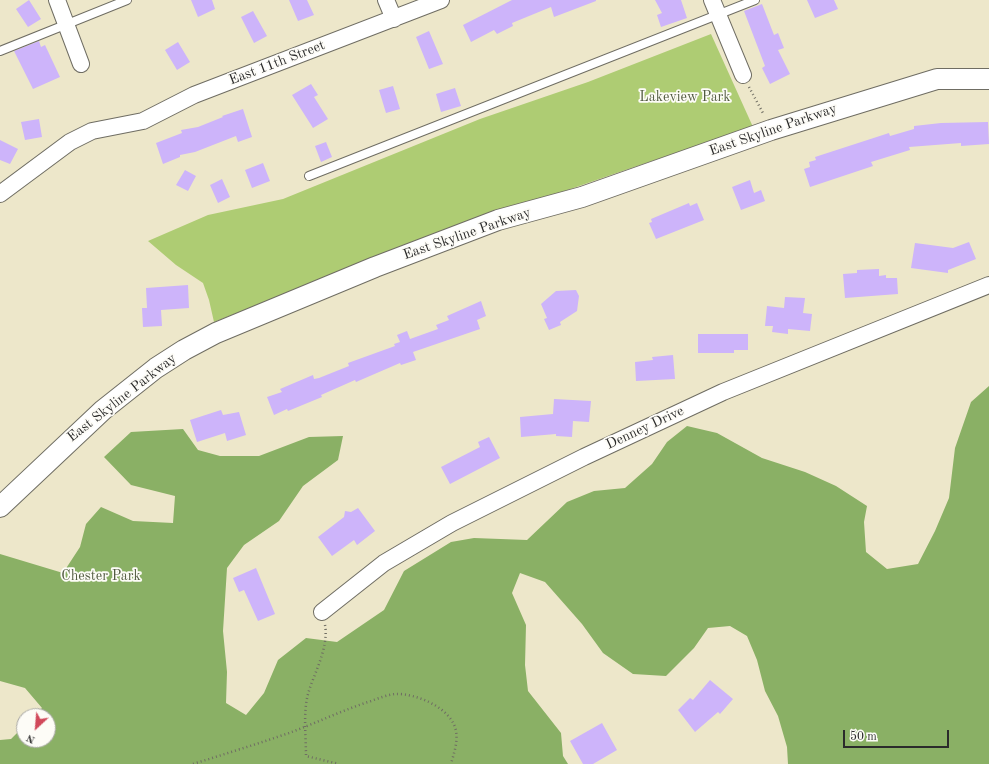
<!DOCTYPE html>
<html>
<head>
<meta charset="utf-8">
<style>
	body { margin:0 }
	#map { position:relative; width:989px; height:764px; overflow:hidden; background:#ede7ca; font-family:"Old Standard TT",serif }
	canvas { display:block }
	.north { position:absolute; left:16px; top:708px; width:40px; height:40px; box-sizing:border-box; background:#fdfcf7; border:1px solid #a9a8a5; border-radius:50%; rotate:206deg; font-size:11px; font-weight:700; line-height:16px; text-align:center; color:#2b2b2b }
	.north::after { content:''; display:block; margin:auto; width:14px; height:18px; background:#d1495b; clip-path:polygon(50% 0,100% 100%,50% 72%,0 100%) }
	.scale { position:absolute; left:843px; top:730px; width:106px; height:18px; box-sizing:border-box; border:2px solid #2b2b2b; border-top:0; padding-left:5px; font-size:12px; line-height:14px; white-space:nowrap; color:#2b2b2b; -webkit-text-stroke:3px #fdfcf7; paint-order:stroke }
</style>
</head>
<body>
<div id="map">
<canvas width="989" height="764"></canvas>
<div class="north">N</div>
<div class="scale">50 m</div>
</div>
<script>
const ctx = document.querySelector('canvas').getContext('2d');
ctx.lineJoin = 'round';
function fill(path, color) { ctx.fillStyle = color; ctx.fill(path, 'evenodd'); }
function strokePath(path, color, width, dash) { ctx.strokeStyle = color; ctx.lineWidth = width; ctx.lineCap = dash ? 'butt' : 'round'; ctx.setLineDash(dash || []); ctx.stroke(path); }
function label(font, color, halo, rows, align = 'center') {
  ctx.font = font + ' "Old Standard TT",serif'; ctx.lineWidth = 3.5; ctx.setLineDash([]); ctx.textBaseline = 'middle'; ctx.strokeStyle = halo; ctx.fillStyle = color; for (const [text, x, y, turn = 0] of rows) {
    ctx.save(); ctx.translate(x, y); ctx.rotate((+turn || 0) * Math.PI / 180); ctx.textAlign = isNaN(turn) ? turn : align; if (halo) ctx.strokeText(text, 0, 0); ctx.fillText(text, 0, 0); ctx.restore();
  }
}
fill(new Path2D(`
	M711,34L753,127C572,187 391,251 214,322L209,300L203,283L176,265L148,241L208,215L283,199L480,119L588,82Z`), '#aecc73');
fill(new Path2D(`
	M989,386V764H788L787,747L778,716L765,691L757,660L747,636L730,626L708,628L694,648L666,676L633,674L603,653L582,624L545,582L520,573L512,593L526,625L525,665L528,691L561,733L563,756L568,764H0V740L11,739L24,726V740H48V716H34L42,708L25,688L0,681V554L63,573L80,547L86,524L101,507L133,521L173,523L175,496L131,485L104,457L131,432L183,429L198,450L220,456H259L309,437L343,436L338,460L303,486L279,521L244,545L227,568L223,631L227,672L226,703L246,715L264,693L278,660L306,638L337,642L384,610L404,571L451,542L474,538L527,540L567,502L594,491L625,488L652,464L667,442L687,426L717,433L762,458L805,472L836,486L867,506L864,522L866,552L887,569L918,564L935,531L949,498L955,448L971,402Z`), '#8ab065');
fill(new Path2D(`
	M29,0L41,19L28,27L16,9Z
	M191,0H212L215,9L198,17Z
	M289,0H307L314,15L298,21Z
	M512,0H596V1L554,17L551,7L512,23L513,26L497,34L494,30L471,42L463,25Z
	M655,0H681L687,18L661,27L657,15L662,13Z
	M807,0H834L838,9L815,18Z
	M762,4L774,35L778,33L784,48L778,50L790,74L770,84L762,68L765,66L744,11Z
	M253,11L267,36L254,43L241,17Z
	M429,31L443,64L429,69L416,37Z
	M39,41L41,47L45,45L60,77L33,89L14,51Z
	M178,42L190,62L177,70L165,50Z
	M311,84L318,95L314,97L328,119L313,128L292,95Z
	M393,86L400,109L386,113L379,90Z
	M455,88L461,106L441,112L436,94Z
	M243,109L252,137L238,142L236,136L195,152L180,155V157L163,164L156,143L182,133L181,130L198,127L223,117L222,116Z
	M39,119L42,137L25,140L21,122Z
	M988,122L989,144L961,146V143L909,147L910,150L871,162L873,166L810,187L804,169L810,167L809,162L816,160L815,157L889,133L890,136L914,129V126L941,123Z
	M0,140L18,149L10,164L0,160Z
	M326,142L332,157L321,162L315,146Z
	M263,163L270,181L252,188L245,170Z
	M185,170L196,176L188,191L176,185Z
	M222,179L230,197L218,203L210,185Z
	M750,180L754,193L761,190L765,201L741,210L732,187Z
	M689,203L690,206L697,203L704,220L656,239L649,223L652,222L651,219Z
	M969,242L976,259L948,270V273L911,268L915,243L953,248Z
	M879,269V276L886,275V278H897L898,294L845,298L843,274L857,273V270Z
	M188,285L189,308L161,310L162,326L143,327L142,308H147L146,288Z
	M576,290L579,296L577,311L560,322L561,325L549,330L544,319L547,318L541,304L556,291Z
	M785,297L805,298L803,313L812,314L810,331L788,329V334L772,332L773,326H765L767,306L784,308Z
	M481,301L486,316L477,320L480,329L413,352L416,360L401,365L400,363L356,382L355,380L321,395L322,397L288,411L287,409L274,415L267,397L282,392L280,389L313,375L314,379L319,378L349,366L348,363L395,346L394,344L400,342L397,335L407,331L410,339L438,329L436,325L449,320L447,316Z
	M698,334H748V350H734V353H698Z
	M673,355L675,379L636,381L635,362L653,360L652,357Z
	M554,399L591,401L589,422L573,421L572,437L556,436V434L521,437L520,417L553,414Z
	M221,410L223,415L239,412L246,435L227,441L225,433L197,442L190,420Z
	M489,437L500,458L450,484L441,467L480,447L478,442Z
	M358,508L375,531L357,545L354,540L332,556L318,537L344,517L345,511L351,512Z
	M256,568L275,614L258,621L244,590L239,592L233,578Z
	M710,680L733,699L720,714L718,712L695,732L678,710L690,698L693,700Z
	M602,723L617,750L593,764H583L570,741Z`), '#cdb4fa');
const service = new Path2D(`
	M0,51L127,0
	M309,176L755,0`);
const minor = new Path2D(`
	M57,0L81,64
	M386,0L394,19
	M712,0L743,75
	M0,194L70,142L92,131L143,121L194,95L441,0
	M322,612L384,563L452,523L584,457L723,392L989,285`);
const tertiary = new Path2D(`
	M0,507L103,410L156,368L184,350L216,333L375,267L498,220L582,197L771,130L937,79H989`);
strokePath(service, '#6f6d63', 10);
strokePath(minor, '#6f6d63', 18);
strokePath(tertiary, '#6f6d63', 22);
strokePath(new Path2D(`
	M749,87L764,115
	M325,625C329,648 314,673 308,694C303,713 306,736 306,756L339,764
	M193,764C225,754 257,744 289,733C316,723 343,710 371,701C379,698 387,695 395,694C416,693 452,708 456,731C458,742 454,753 451,764`), '#6f6d63', 2.5, [1, 3]);
strokePath(service, '#fff', 8);
strokePath(minor, '#fff', 16);
strokePath(tertiary, '#fff', 20);
label('14px', '#2b2b2b', '#fdfcf7', [
	["East 11th Street",277,63,-21],
	["East Skyline Parkway",773,130,-19],
	["East Skyline Parkway",467,234,-19],
	["East Skyline Parkway",122,398,-38],
	["Denney Drive",645,428,-25]
]);
label('14px', '#525b41', '#fdfcf7', [
	["Lakeview Park",685,97],
	["Chester Park",101,576]
]);
</script>
</body>
</html>
